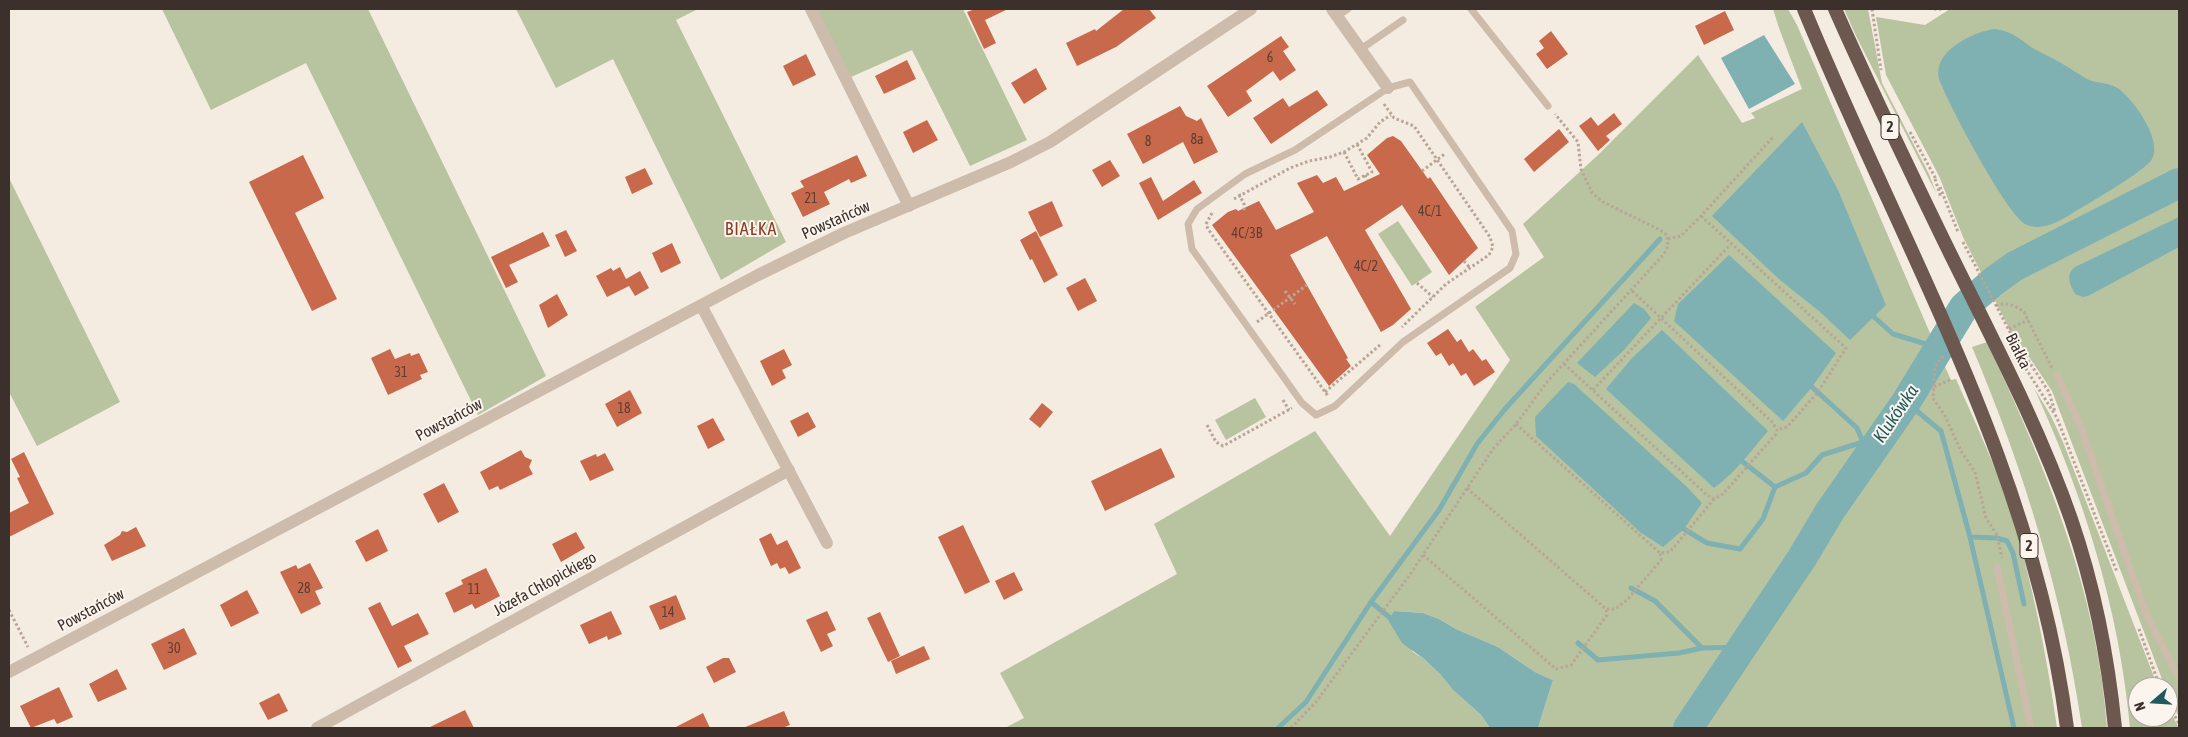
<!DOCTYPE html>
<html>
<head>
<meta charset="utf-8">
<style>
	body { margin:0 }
	#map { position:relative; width:2188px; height:737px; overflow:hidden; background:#f4ebe1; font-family:"Asap Condensed",sans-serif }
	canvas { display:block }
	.frame { position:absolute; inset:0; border:10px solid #3b302b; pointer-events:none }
	.north { position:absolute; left:2128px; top:677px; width:50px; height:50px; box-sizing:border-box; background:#fbf5ee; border:1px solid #aea6a0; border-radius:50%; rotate:251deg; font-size:14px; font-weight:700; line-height:20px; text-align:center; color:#3b302b }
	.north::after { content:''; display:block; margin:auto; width:18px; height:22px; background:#1f5a5e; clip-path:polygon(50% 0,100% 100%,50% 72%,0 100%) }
</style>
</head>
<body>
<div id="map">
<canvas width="2188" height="737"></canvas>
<div class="frame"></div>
<div class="north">N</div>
</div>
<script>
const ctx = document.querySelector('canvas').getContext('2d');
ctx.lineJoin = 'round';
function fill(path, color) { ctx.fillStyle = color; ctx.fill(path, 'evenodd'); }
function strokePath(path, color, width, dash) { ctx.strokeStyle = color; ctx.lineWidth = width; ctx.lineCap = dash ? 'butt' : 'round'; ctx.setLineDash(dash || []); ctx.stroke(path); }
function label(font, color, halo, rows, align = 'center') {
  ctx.font = font + ' "Asap Condensed",sans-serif'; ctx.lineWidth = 4; ctx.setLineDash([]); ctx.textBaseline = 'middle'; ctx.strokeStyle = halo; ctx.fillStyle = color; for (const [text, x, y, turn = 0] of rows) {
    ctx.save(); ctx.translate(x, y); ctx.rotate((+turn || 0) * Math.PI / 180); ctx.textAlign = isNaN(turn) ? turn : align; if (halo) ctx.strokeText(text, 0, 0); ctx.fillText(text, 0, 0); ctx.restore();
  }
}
fill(new Path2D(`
	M162,9H368L546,376L478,415L306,63L211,110Z
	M516,9H698L676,20L786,242L721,280L613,59L556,88Z
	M817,9H963L1027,140L970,166L912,50L851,77Z
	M1773,9H1788L1797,25L1933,340L1951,380L1956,379C1976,424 1997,469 2012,516C2033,585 2047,657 2057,728H1538L1553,680L1535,672L1498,647L1456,629L1439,619L1423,613L1394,611L1388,620L1413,652L1424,659L1440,674L1453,690L1481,715L1490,728H1005L1024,718L1000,673L1177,574L1154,524L1315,431L1390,536L1510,360L1475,307L1544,257L1523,224L1598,155L1698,55L1742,123L1755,118L1751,113L1802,89L1779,28Z
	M1844,9H1868L1882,83L1929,174L1936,193L1857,38Z
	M1950,9H2179V717L2168,695V687H2165L2052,391L2017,339L2014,331L2011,332L1963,237L1939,176L1886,75L1876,17L1925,25Z
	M9,178L120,402L37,446L9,392Z
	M1398,221L1432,272L1412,286L1378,234Z
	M1987,342C2045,466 2097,589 2107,728H2082C2063,596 2024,470 1972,347Z
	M2034,388L2051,416L2063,442L2158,687H2138V717H2168V708L2179,728H2130C2119,608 2084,497 2034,388Z
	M1255,398L1266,417L1226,440L1215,420Z`), '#b8c4a0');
fill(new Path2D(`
	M1995,29C2011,31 2019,38 2031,47C2041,53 2051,57 2061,63C2070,68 2078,74 2087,79C2097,84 2110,82 2119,89C2134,100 2163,141 2152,159C2144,172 2086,205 2071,214C2058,222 2040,232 2025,224C2007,214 1951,109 1942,86C1939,80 1937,74 1939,67C1943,47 1976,31 1995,29Z
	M1764,35L1795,84L1749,109L1721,58Z
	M1802,122L1838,190L1886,305L1850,340L1819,311L1780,280L1712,216Z
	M2179,217V247L2088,296L2083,297L2075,294C2070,284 2065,275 2075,267Z
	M1729,255L1836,353L1812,387L1783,421L1674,321L1678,304Z
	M1634,303L1644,309L1651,318L1624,350L1595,377L1577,363Z
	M1662,330L1768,431C1751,451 1736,472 1714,488L1606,389L1632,358Z
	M1568,382L1574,384L1687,487L1702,503L1684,529L1663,547L1640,532L1536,436L1535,417Z
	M1394,611L1423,613L1439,619L1456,629L1498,647L1535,672L1553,680L1538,728H1490L1481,715L1453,690L1440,674L1424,659L1402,643L1388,620Z`), '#7fb0b2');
strokePath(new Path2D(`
	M1873,316L1893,334L1939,348
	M1812,387L1857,428L1863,442
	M1906,402L1941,431L1970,537L2014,728
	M1743,462L1775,487
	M1684,529L1707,543L1740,549L1763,519L1775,487L1806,473L1822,455L1863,442L1875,447
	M1970,537L1997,538L2007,541L2013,553L2024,604
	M1631,588L1655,601L1702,648
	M1371,602L1394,621
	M1578,643L1598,660L1679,653L1702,648L1743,647
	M1278,728L1306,702L1371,602L1439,510L1477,444L1505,409L1660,239`), '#7fb0b2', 5);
strokePath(new Path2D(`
	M1688,728L1802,558L1830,511L1906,402L1964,307L1994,281L2015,266L2179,183`), '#7fb0b2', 30);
fill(new Path2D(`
	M975,9H1008L985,20L996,43L984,49L967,12Z
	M1124,9H1149L1156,18L1116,47L1077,66L1066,43L1095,29L1096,31Z
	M1725,11L1734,30L1704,45L1695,26Z
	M1551,31L1568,54L1547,69L1536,54L1544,48L1539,41Z
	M1281,36L1289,47L1283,51L1296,70L1280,81L1273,71L1246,91L1252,101L1228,117L1207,86Z
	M806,54L816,75L793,86L783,66Z
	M907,60L916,79L884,94L875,76Z
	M1036,68L1047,89L1024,104L1011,83Z
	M1317,90L1328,105L1271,144L1253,118L1283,98L1289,107Z
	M1180,106L1186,116L1197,121L1201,118L1218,152L1194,164L1183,142L1143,164L1127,134Z
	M1614,113L1622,124L1606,136L1610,140L1598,151L1579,126L1591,117L1598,126Z
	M927,120L938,140L913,153L903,132Z
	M1559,129L1569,142L1534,172L1524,159Z
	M1393,136L1401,141L1428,179L1430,177L1478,248L1449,275L1402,205L1365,230L1411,309L1393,325L1381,332L1327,236L1290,255L1348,358L1346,359L1351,366L1329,386L1212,225L1228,212L1236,209L1238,211L1259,201L1276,230L1314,212L1297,183L1317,175L1323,183L1336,177L1344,191L1380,174L1367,155L1387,138Z
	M303,155L324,198L295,213L337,299L312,311L249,182Z
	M857,155L867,176L851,183L849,179L824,192L830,204L803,217L791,193L804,187L800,181Z
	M1110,160L1120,176L1102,187L1092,170Z
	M645,168L653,184L632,194L625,177Z
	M1151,177L1163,201L1194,180L1202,193L1158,220L1139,183Z
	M1052,201L1063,226L1040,237L1028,212Z
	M566,230L577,251L565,257L555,235Z
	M1036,231L1058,275L1044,283L1032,259L1030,260L1020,240Z
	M543,232L550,246L509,265L518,282L506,288L491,257Z
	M672,243L681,263L661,273L652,253Z
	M620,267L626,279L640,271L649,288L635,296L629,286L607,297L596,276L611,268L613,271Z
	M1085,278L1097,301L1078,311L1066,288Z
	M557,294L568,315L548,328L539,305Z
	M1448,329L1457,342L1461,339L1469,352L1473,349L1482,361L1486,359L1495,372L1474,386L1466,373L1461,376L1453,363L1449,366L1441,353L1436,356L1427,343Z
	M390,349L395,359L410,353L411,356L419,353L428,372L420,375L422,379L388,395L371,358Z
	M784,349L792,365L782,370L786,378L772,386L760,361Z
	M630,390L642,413L617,427L605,404Z
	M1042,403L1053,412L1040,428L1029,419Z
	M808,412L816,427L798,437L790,421Z
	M713,418L725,440L708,449L697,426Z
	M1161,448L1175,477L1105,511L1091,481Z
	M521,450L525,457L532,460L529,467L533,474L500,490L498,486L489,490L480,472Z
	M24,452L54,514L9,537V513L29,503L17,478L20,477L11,459Z
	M605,453L614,470L590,481L580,461L596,454L597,457Z
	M444,483L459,512L438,523L423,494Z
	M963,525L990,582L965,594L938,537Z
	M136,527L146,546L112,561L104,545L120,535L122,531L127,532Z
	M378,529L388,551L366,562L355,541Z
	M576,532L585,548L561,562L552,544Z
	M771,533L777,545L787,540L801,568L789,574L785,567L780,569L777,563L771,566L759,539Z
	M310,563L323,588L315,591L321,604L301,614L280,572L296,565L298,569Z
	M486,568L500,596L475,609L472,604L454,613L445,593L463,584L461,580Z
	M1014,572L1023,590L1004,600L995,581Z
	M247,590L259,613L231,627L220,605Z
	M676,595L686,619L660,630L649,606Z
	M380,602L392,626L418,613L429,634L404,646L412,661L398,668L368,608Z
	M611,611L622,634L608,640L607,636L589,644L580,625Z
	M827,611L836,630L827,634L833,646L821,652L806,620Z
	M880,612L900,656L888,662L867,618Z
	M184,628L197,654L164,670L151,644Z
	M924,646L930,659L896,674L891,661Z
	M723,658H729L736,672L714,683L706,667Z
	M117,669L127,689L98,702L89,684Z
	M59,687L73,717L57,724L54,719L31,728L20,706Z
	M279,693L288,711L268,720L259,703Z
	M465,710L474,728H428Z
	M784,711L790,725L782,728H743Z
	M703,713L710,728H674Z`), '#c8694b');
strokePath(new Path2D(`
	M1872,9L1881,70
	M1934,9H1942
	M1384,104L1394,118L1414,126L1490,237L1493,247L1489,255L1446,284L1402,327
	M1910,132L1936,179
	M1344,152L1358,179L1372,172L1357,144
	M1422,171L1446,153
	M1365,175L1367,180
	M1935,179L1941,198
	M1940,187L1958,232
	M1239,194L1244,204V212
	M1234,199L1290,168L1309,161L1330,157L1344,152L1367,138L1380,122L1391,115
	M1212,213L1206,224L1208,229L1328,396
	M1701,216L1846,348L1818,392L1787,427L1777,430
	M1668,239L1681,236L1701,216L1774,136
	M1963,242L2012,336L2049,392L2055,412
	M1464,261L1470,268
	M1417,283L1433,297
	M1285,291L1295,304
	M1996,306C2005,301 2017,306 2024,312L2052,368
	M1257,322L1307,285
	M2009,329L2028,320
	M1943,356L1935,367L1933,398L1945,416L1961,451L1975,472L1986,518L1997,535L2002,558
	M1564,364L1707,495L1714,499L1723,494L1776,434L1777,430L1772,422L1631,290
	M2023,364L2057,418L2117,572
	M1934,387L1952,379
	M1593,390L1731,244
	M1325,392L1380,345
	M1283,400L1289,410
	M1516,424L1660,553L1670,552L1714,499
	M1207,425L1216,442L1223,446L1292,408
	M1467,488L1606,609H1615L1627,600L1661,560L1660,553
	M1423,555L1556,669L1571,665L1607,615L1606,609
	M9,610L28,647
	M2139,629L2160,687
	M2168,703L2179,724
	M1291,728L1316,702L1411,573L1493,449L1516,424L1547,382L1664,254L1668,246L1667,235L1660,230L1603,202L1592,193L1581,169L1578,142L1555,114`), '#b9a596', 3, [2.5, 2.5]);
strokePath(new Path2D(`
	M1471,9L1548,106
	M1337,16L1348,9
	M1361,49L1403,20
	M1410,82L1512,231L1516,254L1510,268L1403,342L1335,406L1316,415L1302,403L1192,249L1188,224L1197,209L1245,174L1295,150L1388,88Z
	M2058,376L2082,430L2146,614L2179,678
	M1997,567L2031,728`), '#cdbbac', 7);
strokePath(new Path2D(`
	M811,9L909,206
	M1332,9L1388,88
	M701,305L827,543
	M9,672L758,275L844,233L1011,162L1050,142L1251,9
	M317,728L789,470`), '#cdbbac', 12);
strokePath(new Path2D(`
	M1804,9C1902,248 2034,466 2067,728
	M1835,9C1870,88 1908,167 1946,245C1990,335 2038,424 2071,519C2094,586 2108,657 2115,728`), '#6c584f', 14);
label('14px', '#5e3e33', null, [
	["6",1270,58],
	["8a",1197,140],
	["8",1148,142],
	["21",811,199],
	["4C/1",1430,212],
	["4C/3B",1247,234],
	["4C/2",1366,267],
	["31",401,373],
	["18",624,409],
	["28",304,589],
	["11",474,590],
	["14",668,613],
	["30",174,649]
]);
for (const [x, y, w] of [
	[1890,127,18],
	[2029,546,18]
]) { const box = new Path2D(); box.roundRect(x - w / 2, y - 12.5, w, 25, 4); ctx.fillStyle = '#fbf5ee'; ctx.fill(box); strokePath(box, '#3b302b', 1); }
label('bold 15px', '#3b302b', null, [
	["2",1890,127],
	["2",2029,546]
]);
label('16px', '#3b302b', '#fbf5ee', [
	["Powstańców",836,220,-24],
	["Białka",2018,351,64],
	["Powstańców",449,420,-28],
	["Józefa Chłopickiego",545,584,-29],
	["Powstańców",91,610,-28]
]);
ctx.letterSpacing = '1px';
label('18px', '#8c3b22', '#fbf5ee', [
	["BIAŁKA",751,229]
]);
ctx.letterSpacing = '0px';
label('italic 18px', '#1f5a5e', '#fbf5ee', [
	["Klukówka",1896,414,-56]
]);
</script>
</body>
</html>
